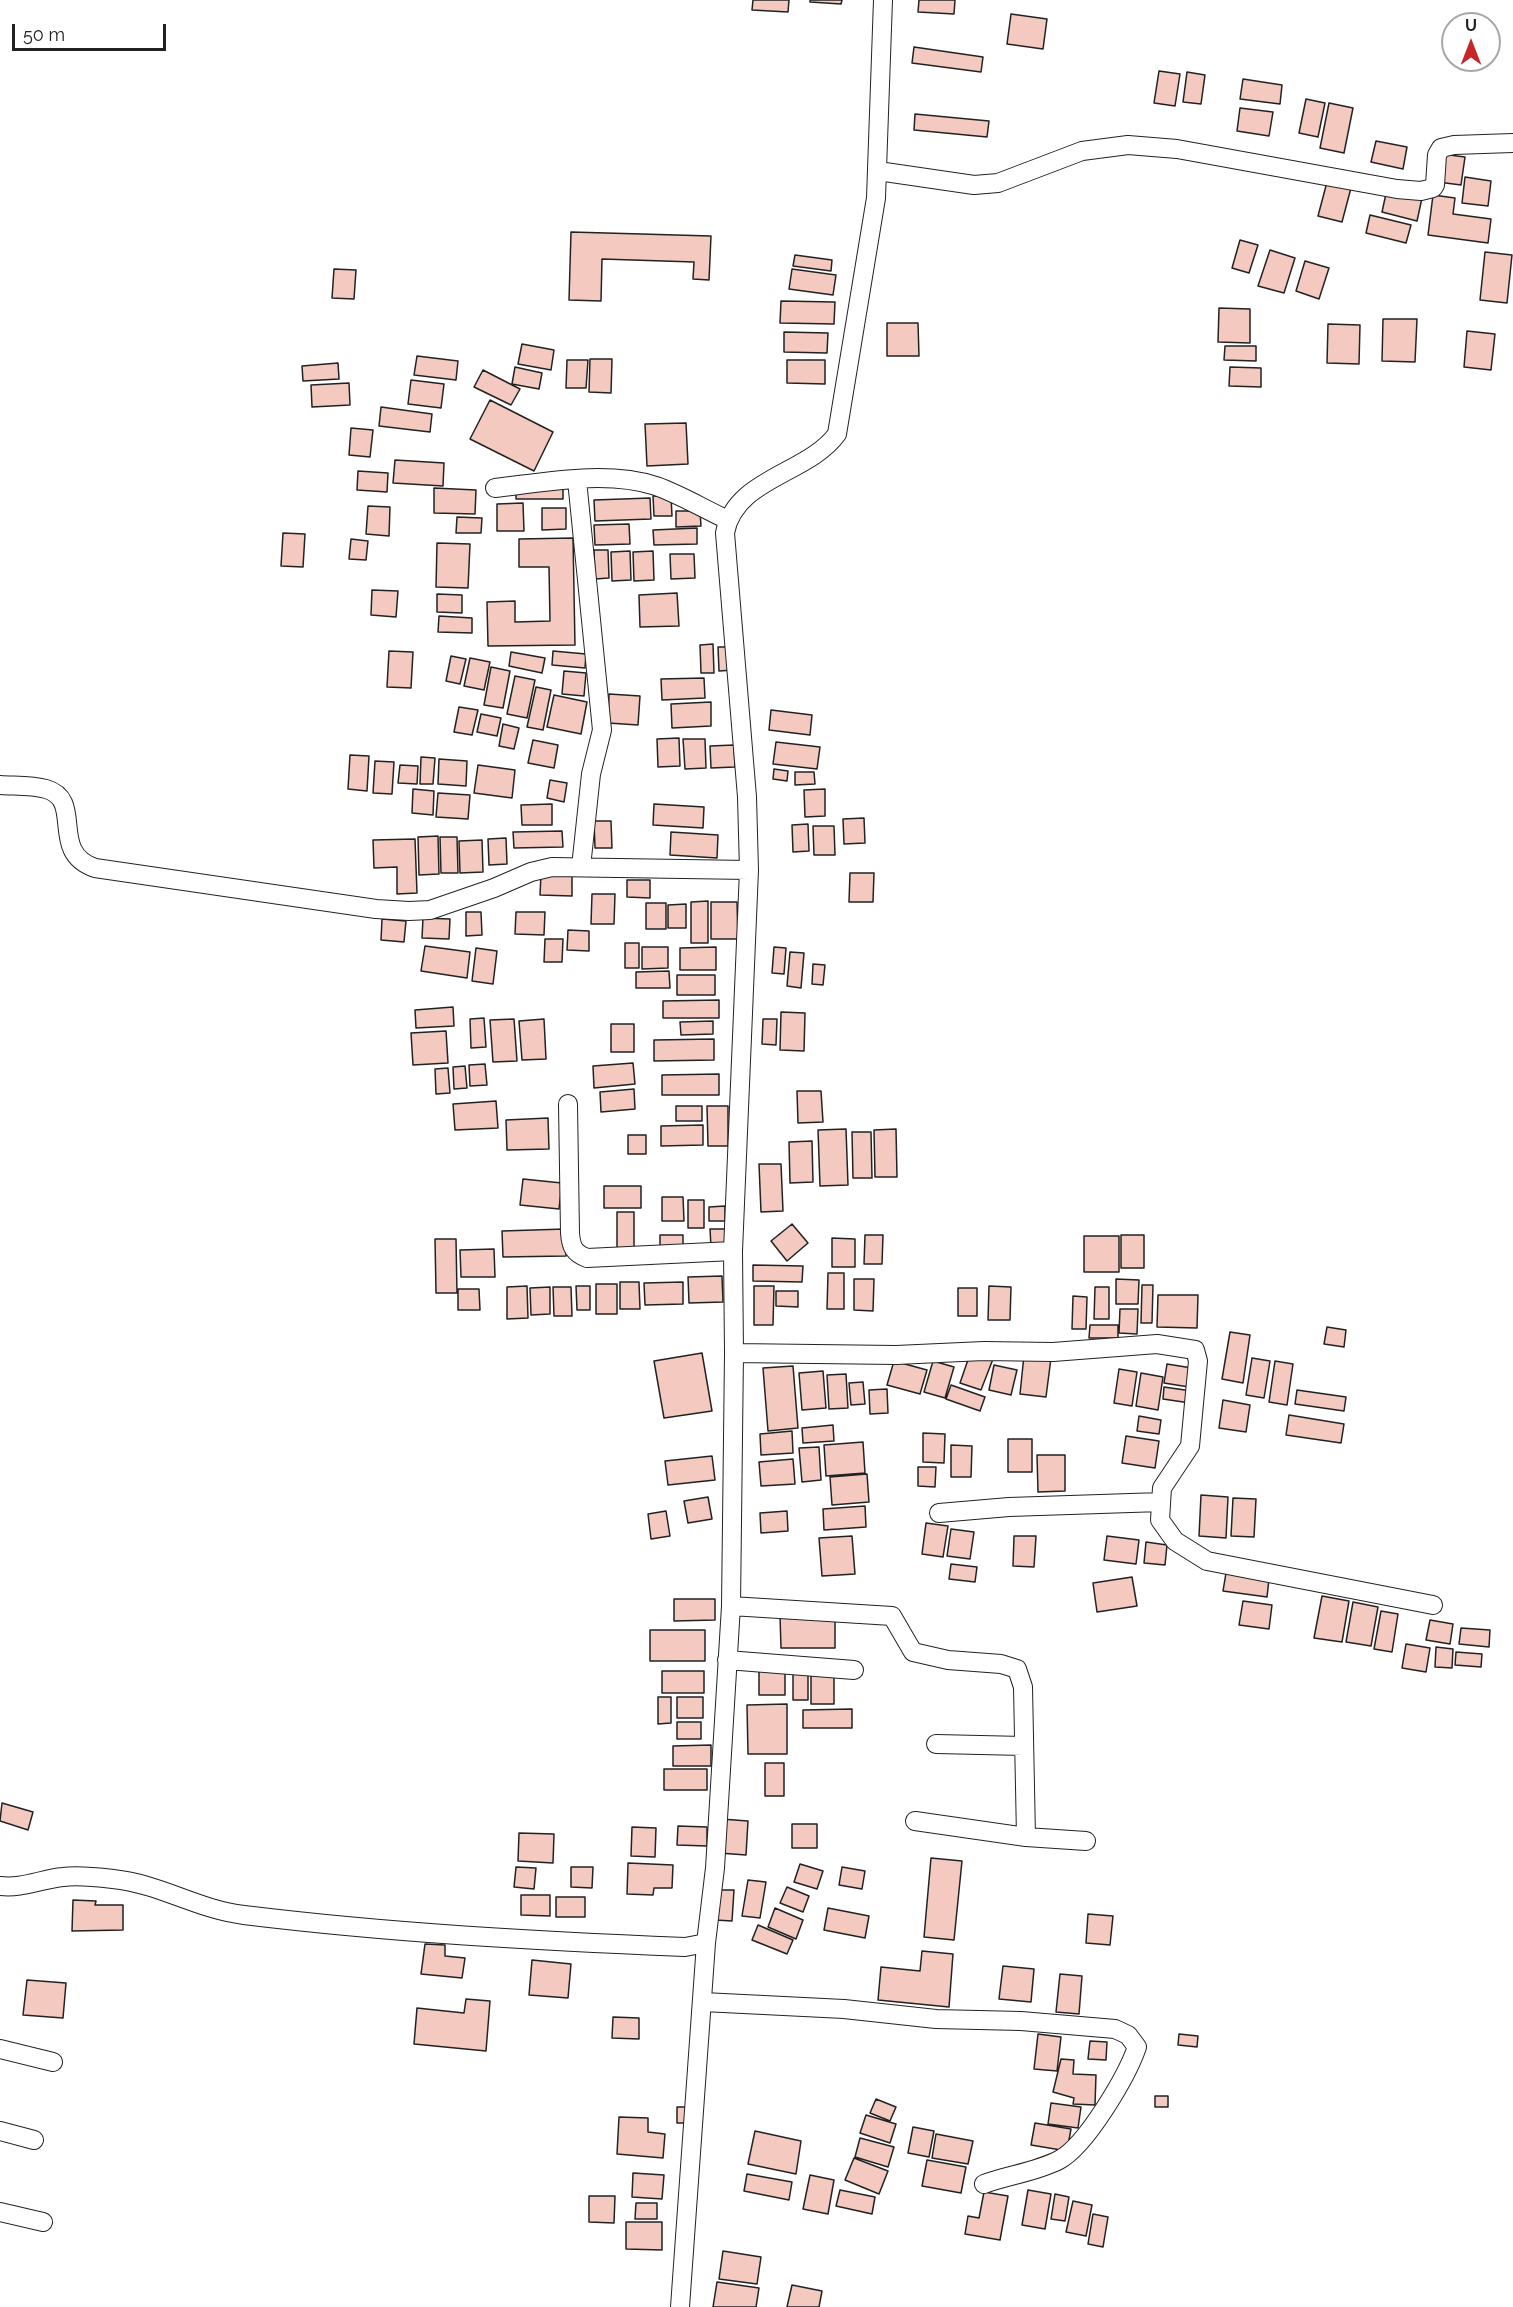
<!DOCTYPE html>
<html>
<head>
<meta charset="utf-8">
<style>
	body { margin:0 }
	#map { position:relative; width:1513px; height:2307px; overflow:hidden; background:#fff; font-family:Raleway,sans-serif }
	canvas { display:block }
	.north { position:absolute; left:1441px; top:12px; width:60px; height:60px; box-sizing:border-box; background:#fff; border:2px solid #a7a7a7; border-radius:50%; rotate:0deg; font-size:16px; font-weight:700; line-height:24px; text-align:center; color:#222 }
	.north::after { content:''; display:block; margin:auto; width:21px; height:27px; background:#c62828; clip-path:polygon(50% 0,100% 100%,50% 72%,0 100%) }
	.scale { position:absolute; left:12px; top:24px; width:154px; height:27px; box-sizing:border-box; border:3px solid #222; border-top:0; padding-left:8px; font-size:18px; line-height:21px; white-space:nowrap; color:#222; -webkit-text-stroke:4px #fff; paint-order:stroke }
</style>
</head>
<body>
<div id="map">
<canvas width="1513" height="2307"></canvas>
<div class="north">U</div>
<div class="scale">50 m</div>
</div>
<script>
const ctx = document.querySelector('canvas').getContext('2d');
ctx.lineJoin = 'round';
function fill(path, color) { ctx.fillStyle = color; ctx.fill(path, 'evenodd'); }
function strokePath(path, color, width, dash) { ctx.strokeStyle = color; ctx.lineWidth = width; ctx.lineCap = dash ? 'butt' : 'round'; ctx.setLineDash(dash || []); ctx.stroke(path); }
const building = new Path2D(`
	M753,0H789L788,12L752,10Z
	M810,0H842L841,4L810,2Z
	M919,0H955L954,14L918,12Z
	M1011,14L1047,19L1043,49L1007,44Z
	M914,47L983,57L981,72L912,63Z
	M1159,71L1180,74L1175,106L1154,103Z
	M1187,72L1205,75L1201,104L1183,102Z
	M1243,79L1282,85L1280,104L1240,99Z
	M1306,99L1325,103L1318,137L1299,133Z
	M1329,103L1353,108L1344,153L1320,148Z
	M1240,108L1273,112L1269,136L1237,131Z
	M915,114L989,121L987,137L914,130Z
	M1376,141L1407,147L1403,169L1371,162Z
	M1442,154L1465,157L1461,185L1438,182Z
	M1465,177L1491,181L1488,206L1462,203Z
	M1327,182L1351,188L1342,222L1318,216Z
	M1387,189L1422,198L1417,221L1382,212Z
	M1433,195L1455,198L1453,214L1491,219L1488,243L1428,235Z
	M1370,215L1411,225L1406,243L1366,233Z
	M571,232L711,236L709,280L693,279L694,262L602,259L601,301L569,300Z
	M1240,240L1258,245L1249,273L1232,268Z
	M1270,250L1295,258L1284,293L1258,286Z
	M1485,252L1512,255L1507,303L1480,300Z
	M795,255L832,260L831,271L793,266Z
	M1305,261L1329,268L1319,299L1296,291Z
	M334,269L356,270L354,299L332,298Z
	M792,269L836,275L833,295L789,289Z
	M781,301L835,302L834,324L780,323Z
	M1219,308L1250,309V343L1218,342Z
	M1383,319H1417L1415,362L1382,361Z
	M887,323H918L919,356H887Z
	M1328,324L1360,325L1359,364L1327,363Z
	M1467,331L1495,334L1491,370L1464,367Z
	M784,332L828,333L827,353L784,352Z
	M522,344L554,350L551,370L518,364Z
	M1225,346H1256V361L1224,360Z
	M417,356L458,361L456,380L414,375Z
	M590,359H612L611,393L589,392Z
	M567,360H588L586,388H566Z
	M787,360H825V384L787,383Z
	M338,363L339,379L303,381L302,366Z
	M515,367L542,373L539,389L512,384Z
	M1230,367L1261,368V387L1229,386Z
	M483,370L520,389L511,405L474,387Z
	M411,380L444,384L441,408L408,404Z
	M349,383L350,405L312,407L311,385Z
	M490,400L553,432L534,471L470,439Z
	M381,407L432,414L430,432L379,426Z
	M686,423L688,464L647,466L645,424Z
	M351,428L373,430L370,457L349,455Z
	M395,460L444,463L443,486L393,483Z
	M358,471L388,473L387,492L357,490Z
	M516,487H563V499H516Z
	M434,488L476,490L475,514L434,513Z
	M653,496H671L672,516H654Z
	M650,498L651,519L595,521L594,500Z
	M523,503L524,531H497V504Z
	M368,506L390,507L389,536L366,534Z
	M542,508H566V529L542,530Z
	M676,511H700L701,526L676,527Z
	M457,517L482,518L481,533H456Z
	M629,524L630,544L595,545L594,525Z
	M697,528V544L654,545L653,530Z
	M283,533L305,534L303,567L281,566Z
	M573,538L575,645L488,646L487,602L515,601V622L550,621L549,567H519V539Z
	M351,539L368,541L366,560L349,559Z
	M437,543L470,544L468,588L436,587Z
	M594,550H608L609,578L595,579Z
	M630,551L631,580L612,581L611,552Z
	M653,551L654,580L634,581L633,552Z
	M670,554H694L695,578L671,579Z
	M372,590L398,591L396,617L371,615Z
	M677,593L679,626L640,627L639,595Z
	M437,594L462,595V613L437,612Z
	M439,616L472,618V633L438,632Z
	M713,644L714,673H701L700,645Z
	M718,647H734V670L719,671Z
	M389,651L413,652L411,688L387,687Z
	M553,651L586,654L585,668L552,665Z
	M511,652L545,658L542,673L509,666Z
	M451,656L466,659L460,684L446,681Z
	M470,658L490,662L484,690L464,686Z
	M491,667L510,671L503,708L484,705Z
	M564,671L586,673L584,696L562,694Z
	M515,676L535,680L527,718L507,714Z
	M704,678L705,698L662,700L661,679Z
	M536,687L551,690L543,730L527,727Z
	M609,694L640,696L638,725L608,723Z
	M554,695L587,702L581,734L547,727Z
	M711,702V726L672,728L671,704Z
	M459,707L478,710L472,735L454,732Z
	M771,710L812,715L810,735L769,730Z
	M481,714L501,718L497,736L477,732Z
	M503,724L519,728L514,749L499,746Z
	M679,738L680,766L658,767L657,739Z
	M683,739H705L706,768L685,769Z
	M533,740L558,745L554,768L528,763Z
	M776,742L820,747L817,769L773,764Z
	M734,745L735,767L711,768L710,746Z
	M350,755L369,756L367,791L348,789Z
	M421,757L435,758L433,784H420Z
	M439,759L467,761L466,786L438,784Z
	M375,761L394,762L392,794L373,793Z
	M400,765L418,766L417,784L398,783Z
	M478,765L515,770L512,798L474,793Z
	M774,769L788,771L787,781L773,779Z
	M795,772H814L815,784L795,785Z
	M550,780L567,783L564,802L547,798Z
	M413,789L434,791L433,815L412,813Z
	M825,789V816L805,817L804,790Z
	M438,793L470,795L468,819L436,817Z
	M552,804V825H522L521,805Z
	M654,804L704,807L703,828L653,825Z
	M864,818L865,843L844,844L843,819Z
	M594,821H611L612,848H595Z
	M808,824L809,851L793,852L792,825Z
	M813,826H834L835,855H814Z
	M562,831L563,847L514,848L513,832Z
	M671,832L718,835L717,858L670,855Z
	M438,836L439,874L419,875L418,837Z
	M440,837H457L458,873H441Z
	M506,838L507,864L489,865L488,839Z
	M415,839L417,893L397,894V867L374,868L373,840Z
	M482,840L483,872L460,873L459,841Z
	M850,873H874L873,902H849Z
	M541,874L572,875V896L540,895Z
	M627,880H650V898L627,897Z
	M592,894H615L614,924H591Z
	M708,901V943H691V902Z
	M711,902H737L738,939H711Z
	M646,903H666V929H646Z
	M686,904V928H668V905Z
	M466,912H481L482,935L466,936Z
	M516,912H545L544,935L515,934Z
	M423,918L450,919L449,939L422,938Z
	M382,919L406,921L404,942L381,940Z
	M568,930L589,931V951L567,950Z
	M545,939H563L562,962H544Z
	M625,943H639V968H625Z
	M425,946L470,952L467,978L421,971Z
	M642,947H668V968L642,969Z
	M716,947V970H680V948Z
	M774,947L786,948L784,974L772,973Z
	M476,948L497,951L493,984L472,981Z
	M790,952L804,953L801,988L787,986Z
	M813,964L825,965L823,985L812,984Z
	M669,971L670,988H636V972Z
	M677,975H715V995H677Z
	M719,1000V1018H663V1001Z
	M453,1007L454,1026L416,1028L415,1010Z
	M781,1012L805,1013L804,1051L780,1050Z
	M484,1018L486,1047L471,1048L470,1019Z
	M514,1019L517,1061L493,1062L490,1020Z
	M544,1019L546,1059L522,1060L519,1021Z
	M763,1019H777L776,1045L762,1044Z
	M713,1021V1034L681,1035L680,1022Z
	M611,1024H634V1052H611Z
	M446,1031L448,1063L413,1065L411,1033Z
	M714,1039V1060L654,1061V1040Z
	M633,1063L635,1084L594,1088L593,1066Z
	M485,1064L487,1085L470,1086L469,1065Z
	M465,1066L467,1088L454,1089L453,1067Z
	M448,1068L450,1093L436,1094L435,1069Z
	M719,1074V1095H662V1075Z
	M634,1089L635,1109L601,1112L600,1092Z
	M797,1091H821L823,1122L798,1123Z
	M496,1101L498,1128L455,1130L453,1104Z
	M676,1106H702V1121H676Z
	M707,1106H728V1146H708Z
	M548,1118L549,1149L507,1150L506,1120Z
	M703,1125V1145L661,1146V1126Z
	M846,1129L848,1185L820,1186L818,1130Z
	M896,1129L897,1177H875L874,1130Z
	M852,1132H871L872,1178H853Z
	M628,1135H646V1154H628Z
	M812,1141L813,1182L790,1183L789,1142Z
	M759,1164H781L783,1211L761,1212Z
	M523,1179L562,1183L559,1209L520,1205Z
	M604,1186H641V1208H604Z
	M662,1197H683L684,1221H662Z
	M688,1200H704V1228H688Z
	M725,1206V1221H709V1207Z
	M617,1212H634V1248H617Z
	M792,1224L808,1243L787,1261L771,1241Z
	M565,1229L566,1256L503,1257L502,1231Z
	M710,1229H725V1247H711Z
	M660,1235H683V1254H660Z
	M865,1235H883L882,1264H864Z
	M1121,1235H1144V1268H1121Z
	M1084,1236H1119V1272H1084Z
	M832,1238L855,1239V1267H832Z
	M435,1239H456L457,1293H436Z
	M494,1249L495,1277H461L460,1250Z
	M753,1265L803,1266L802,1282L753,1281Z
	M828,1273H844V1309H827Z
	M722,1276L723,1302L689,1303L688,1277Z
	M854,1279H874L873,1311L854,1310Z
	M1116,1279L1139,1280L1138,1304H1116Z
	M620,1282H639L640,1309H620Z
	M683,1282V1304L645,1305L644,1283Z
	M596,1284H617V1314H596Z
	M1142,1285H1153L1152,1323H1141Z
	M527,1286L528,1318L507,1319V1287Z
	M576,1286H590V1310H577Z
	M754,1286H774L773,1325H754Z
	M989,1286L1011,1287L1010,1320H988Z
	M550,1287V1314L531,1315L530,1288Z
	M553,1287H571L572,1316H554Z
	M1095,1287H1109V1319H1094Z
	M958,1288H977V1316H958Z
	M458,1289H479L480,1310H458Z
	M776,1291H798V1307L776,1306Z
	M1158,1295H1198L1197,1328L1157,1327Z
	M1073,1296L1087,1297L1086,1329H1072Z
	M1120,1309H1138L1137,1334L1119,1333Z
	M1090,1325H1118V1338H1089Z
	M1327,1327L1346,1330L1344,1347L1324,1344Z
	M1230,1332L1250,1335L1243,1383L1222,1379Z
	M971,1351L993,1359L981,1390L960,1383Z
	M702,1353L712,1411L664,1418L654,1361Z
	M1024,1355L1051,1358L1046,1397L1020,1394Z
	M1252,1358L1270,1361L1264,1398L1246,1395Z
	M894,1361L927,1370L920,1394L887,1385Z
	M933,1361L954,1367L945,1398L924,1392Z
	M1275,1361L1293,1364L1287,1405L1269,1402Z
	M1167,1364L1192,1368L1189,1387L1164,1383Z
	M994,1365L1017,1370L1011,1395L989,1390Z
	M793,1366L798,1428L768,1431L763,1368Z
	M1119,1369L1137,1372L1132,1406L1114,1403Z
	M823,1371L826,1408L802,1410L799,1373Z
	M1141,1373L1163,1377L1158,1410L1136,1406Z
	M846,1374L848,1408L829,1409L827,1375Z
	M863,1382L865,1404L851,1405L849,1383Z
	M951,1385L985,1397L980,1411L946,1399Z
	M1164,1387L1192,1391L1190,1403L1163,1399Z
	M887,1389L888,1413L870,1414L869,1390Z
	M1297,1390L1346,1397L1344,1411L1295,1404Z
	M1223,1400L1250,1405L1246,1432L1219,1428Z
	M1289,1415L1344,1424L1341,1443L1286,1435Z
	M1139,1416L1161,1420L1159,1434L1137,1431Z
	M833,1425L834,1441L803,1443L802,1428Z
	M792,1431L793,1453L761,1455L760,1434Z
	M923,1433L945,1434L944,1463L923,1462Z
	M1126,1436L1159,1441L1155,1468L1122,1463Z
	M1008,1439H1032V1472H1008Z
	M863,1442L865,1473L826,1476L824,1445Z
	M951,1445L972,1446L971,1477H951Z
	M819,1447L821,1480L802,1482L799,1448Z
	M1037,1455H1065V1491L1038,1492Z
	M712,1456L715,1480L668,1485L665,1461Z
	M793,1459L795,1484L761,1486L759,1462Z
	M918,1467H936L935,1487L918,1486Z
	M867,1474L869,1502L832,1505L830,1477Z
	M1201,1495L1228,1497L1226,1538L1199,1536Z
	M708,1497L712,1519L688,1523L684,1501Z
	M1233,1498L1256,1499L1254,1537L1231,1536Z
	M865,1506L866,1527L824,1530L823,1509Z
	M666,1511L670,1536L651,1539L648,1514Z
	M787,1511L788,1531L761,1533L760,1513Z
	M926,1523L948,1526L943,1557L922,1554Z
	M951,1529L974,1532L970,1559L947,1556Z
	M852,1536L855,1574L822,1576L819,1538Z
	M1014,1536H1036L1034,1567L1013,1566Z
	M1107,1536L1139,1540L1136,1564L1104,1560Z
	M1146,1542L1167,1545L1165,1565L1144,1563Z
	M951,1564L977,1567L975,1582L949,1579Z
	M1226,1573L1269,1579L1267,1597L1223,1591Z
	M1132,1577L1137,1606L1097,1612L1093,1583Z
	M1322,1596L1349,1601L1342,1642L1314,1638Z
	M674,1599H715V1620L674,1621Z
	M1243,1601L1272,1605L1269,1629L1239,1625Z
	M1353,1602L1378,1607L1371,1646L1346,1642Z
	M1381,1611L1398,1614L1392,1652L1374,1649Z
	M780,1616H835V1648H781Z
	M1430,1620L1453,1624L1450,1644L1426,1640Z
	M1461,1628L1490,1630L1489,1647L1459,1644Z
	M650,1630H705V1661H650Z
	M1406,1644L1430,1648L1426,1672L1402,1668Z
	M1436,1647L1453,1649L1452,1668L1435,1667Z
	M1456,1652L1482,1654L1481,1667L1455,1665Z
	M759,1667H785V1695H759Z
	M793,1668H808V1700H793Z
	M662,1671H704V1693H662Z
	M811,1671H834V1704H811Z
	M658,1697H671V1723L658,1724Z
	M677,1697H703V1718H677Z
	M787,1704V1754H748L747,1705Z
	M852,1709V1728H803V1710Z
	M677,1722H701V1739H677Z
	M711,1745V1766H673V1746Z
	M765,1763H784V1796H765Z
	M664,1769H707V1790H664Z
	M2,1803L33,1812L28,1830L0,1821Z
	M721,1819L748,1821L746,1855L719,1853Z
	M792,1824H817V1848H792Z
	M678,1826L707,1827V1846L677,1845Z
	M632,1827L656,1828L655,1857L631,1856Z
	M519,1833L554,1834L553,1863L518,1861Z
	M931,1858L962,1861L954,1940L924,1937Z
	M628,1863L673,1865L672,1888H654L653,1895L627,1894Z
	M800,1864L823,1871L817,1889L794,1882Z
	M516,1867L536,1868L534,1889L514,1887Z
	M571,1867H593L592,1888L571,1887Z
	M842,1867L865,1871L862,1889L839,1885Z
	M748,1880L766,1882L760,1918L742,1916Z
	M787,1887L809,1896L803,1912L780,1903Z
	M717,1890H734L732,1921L715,1920Z
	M521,1895H550V1916L521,1915Z
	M556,1897H585V1917H556Z
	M73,1900L96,1901L95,1905H123V1930L72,1931Z
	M775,1908L803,1920L796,1939L768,1927Z
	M828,1908L869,1916L865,1938L824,1930Z
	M1088,1914L1113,1916L1110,1945L1086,1943Z
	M758,1925L793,1940L787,1954L752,1940Z
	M425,1944L445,1945V1956L465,1958L462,1978L421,1974Z
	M922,1951L953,1954L949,2007L878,2000L881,1967L920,1971Z
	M532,1960L571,1964L568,1998L529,1995Z
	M1003,1966L1034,1969L1031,2002L999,1999Z
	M1060,1974L1082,1976L1079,2014L1056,2012Z
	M27,1980L66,1983L63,2018L23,2015Z
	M466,1999L490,2001L486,2051L414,2044L417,2008L464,2013Z
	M613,2017L639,2018V2039L612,2038Z
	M1038,2034L1061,2037L1057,2071L1034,2069Z
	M1179,2034L1198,2036L1197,2047L1178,2045Z
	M1090,2041L1107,2042L1106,2060L1088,2059Z
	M1061,2059L1074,2060L1073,2074L1096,2075L1095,2105L1073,2104L1074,2098L1053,2092Z
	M1155,2096H1168V2107H1155Z
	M876,2099L896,2107L890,2121L870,2113Z
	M1051,2103L1081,2107L1078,2128L1048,2124Z
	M677,2107H691V2123H677Z
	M866,2115L896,2124L890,2143L860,2133Z
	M619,2117L648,2118V2132L665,2134L663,2158L617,2154Z
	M1035,2123L1071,2129L1067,2151L1031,2145Z
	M913,2127L934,2131L929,2157L908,2153Z
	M755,2131L801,2141L796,2174L748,2164Z
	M936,2134L973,2141L968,2164L932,2158Z
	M860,2138L894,2147L888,2167L855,2157Z
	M854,2158L888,2171L879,2194L845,2180Z
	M927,2160L966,2167L961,2193L922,2186Z
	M633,2173L664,2175L662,2199L632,2197Z
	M747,2174L792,2182L789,2200L744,2191Z
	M810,2175L834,2180L828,2214L803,2209Z
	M840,2190L875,2197L872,2214L836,2206Z
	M1028,2190L1051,2194L1045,2229L1022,2225Z
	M984,2192L1008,2196L1000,2240L965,2234L968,2216L979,2218Z
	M1055,2194L1069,2197L1065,2221L1051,2219Z
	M589,2196H615L614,2223L589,2222Z
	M1073,2201L1092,2205L1086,2236L1066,2232Z
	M636,2203H657V2219H635Z
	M1093,2214L1108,2217L1103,2247L1088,2244Z
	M626,2222H662V2250L626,2249Z
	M723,2251L761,2257L757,2284L719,2279Z
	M717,2282L759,2288L756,2307H713Z
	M792,2285L822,2291L819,2307H787Z`);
fill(building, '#f3c9c0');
strokePath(building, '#222', 1.5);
const street = new Path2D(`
	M878,171L974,185L998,183L1082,151L1128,145L1177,149L1397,189L1421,191L1433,188L1435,185L1437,155L1441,148L1454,145L1513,143
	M577,480L602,730L591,774L581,867
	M495,488C546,482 607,470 656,486C681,495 704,509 728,520
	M0,785C15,786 32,785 46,789C85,800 48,852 95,868L376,909L409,911L430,910L494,888L531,872L552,867L749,870
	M568,1104L570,1233C571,1247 574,1253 587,1258L733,1251
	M734,1353L896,1355L984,1351L1053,1352L1157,1344L1195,1350L1198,1361L1190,1446L1162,1488L1160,1520L1175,1541L1207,1561L1433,1605
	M939,1513L1009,1507L1161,1502
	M731,1606L892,1616L913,1652L948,1660L1001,1664L1017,1669L1023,1687L1026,1837
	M727,1660L854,1670
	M936,1744L1024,1746
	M915,1821L1026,1837L1086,1841
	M0,1886C21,1889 42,1879 63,1877C79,1875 96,1877 113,1879C161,1884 196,1909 244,1915C391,1933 537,1941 685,1947L706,1943
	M703,2002L844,2009L936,2019L1021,2021L1115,2029L1128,2035L1137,2047C1127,2076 1086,2146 1059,2160C1036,2172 1008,2175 984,2184
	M0,2049L53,2062
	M0,2131L34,2140
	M0,2212L43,2222
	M680,2307L706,1943L715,1868L731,1606L734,1353L733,1251L749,870L747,797L725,533C735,478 808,474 837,434L876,198L883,0`);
strokePath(street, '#222', 20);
strokePath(street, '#fff', 18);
</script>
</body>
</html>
